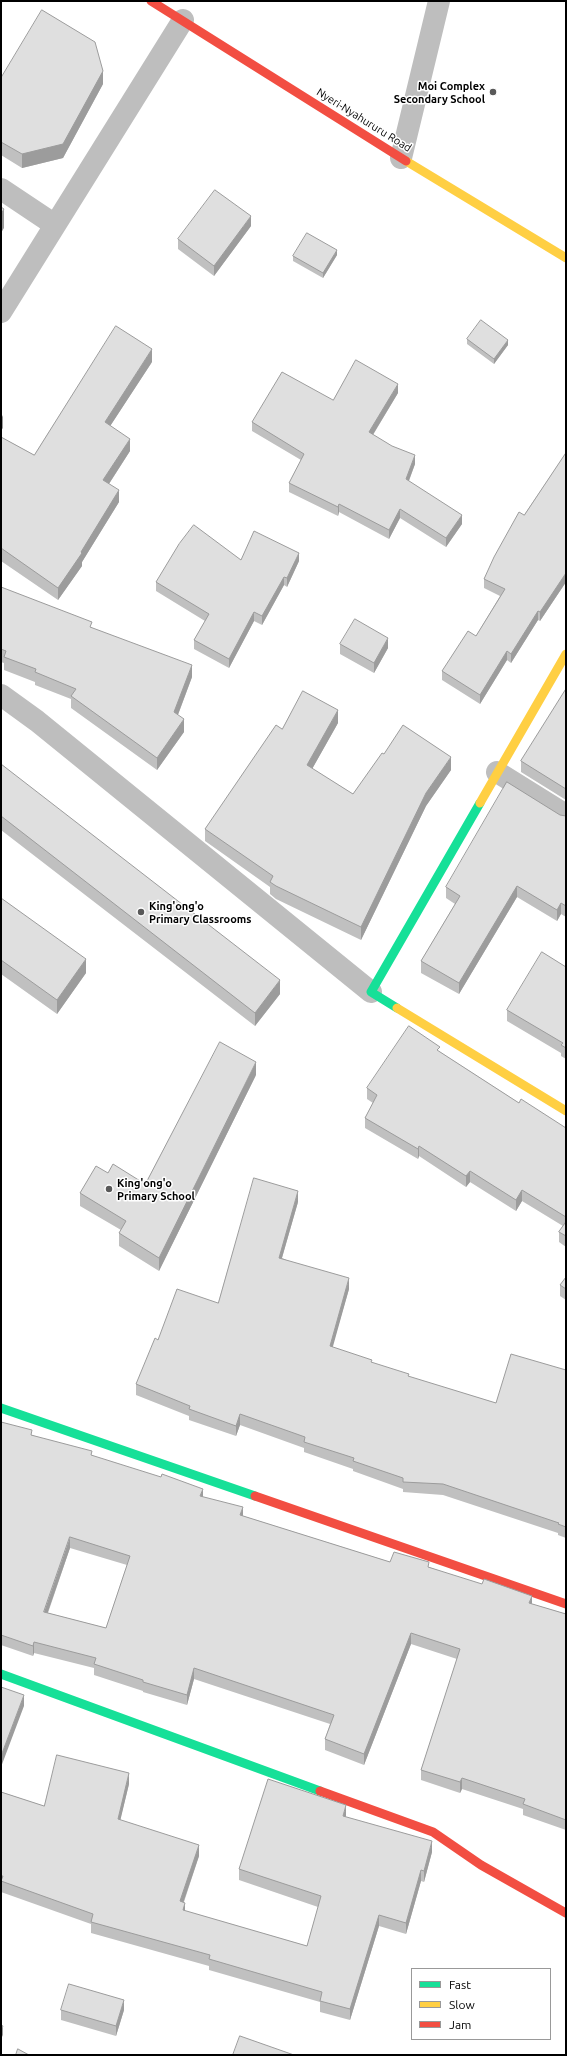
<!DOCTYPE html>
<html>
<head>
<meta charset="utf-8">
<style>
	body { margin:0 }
	#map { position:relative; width:567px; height:2056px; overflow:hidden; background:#fff; font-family:Ubuntu,sans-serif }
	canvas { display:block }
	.frame { position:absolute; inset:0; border:2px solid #000; pointer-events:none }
	.legend { position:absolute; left:411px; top:1968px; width:140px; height:72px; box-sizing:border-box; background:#fff; border:1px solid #999; margin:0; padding:5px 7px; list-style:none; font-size:12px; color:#000 }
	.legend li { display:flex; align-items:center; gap:8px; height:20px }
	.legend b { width:20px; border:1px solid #999 }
</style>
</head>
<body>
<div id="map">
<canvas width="567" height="2056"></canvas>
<div class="frame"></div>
<ul class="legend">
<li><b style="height:5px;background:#16e098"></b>Fast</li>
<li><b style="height:5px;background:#ffcf43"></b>Slow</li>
<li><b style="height:5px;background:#f24e42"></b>Jam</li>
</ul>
</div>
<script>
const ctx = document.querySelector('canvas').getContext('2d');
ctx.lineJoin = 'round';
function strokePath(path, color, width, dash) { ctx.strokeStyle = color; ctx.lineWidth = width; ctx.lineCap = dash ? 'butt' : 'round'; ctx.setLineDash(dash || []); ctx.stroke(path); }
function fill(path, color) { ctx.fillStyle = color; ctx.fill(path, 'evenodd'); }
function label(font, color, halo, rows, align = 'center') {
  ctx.font = font + ' Ubuntu,sans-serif'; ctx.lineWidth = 3; ctx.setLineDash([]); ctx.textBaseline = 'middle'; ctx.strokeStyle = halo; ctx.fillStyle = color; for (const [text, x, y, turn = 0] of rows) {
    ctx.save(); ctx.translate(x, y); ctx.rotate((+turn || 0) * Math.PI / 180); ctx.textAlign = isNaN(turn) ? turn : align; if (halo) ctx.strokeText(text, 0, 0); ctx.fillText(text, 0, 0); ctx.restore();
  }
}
strokePath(new Path2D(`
	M401,158L439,1
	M1,189L55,225
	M1,312L183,20
	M1,695L37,721L371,992
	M497,772L566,815`), '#bebebe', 22);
strokePath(new Path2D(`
	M397,1008L371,992L480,803
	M1,1408L255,1496
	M1,1674L320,1791`), '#16e098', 9);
strokePath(new Path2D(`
	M406,161L566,258
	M480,803L566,654
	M397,1008L566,1111`), '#ffcf43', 9);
strokePath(new Path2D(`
	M151,1L406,161
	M255,1496L566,1604
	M320,1791L433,1832L481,1865L566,1913`), '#f24e42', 9);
fill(new Path2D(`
	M1,78L103,84L63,158L22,168L1,155Z
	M251,226L214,276L178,249V239Z
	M337,255L323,278L293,261V256Z
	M467,339L508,345L494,364L467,344Z
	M152,362L110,426L130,451L109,484L119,502L82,562V566L58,600L1,561V437L34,455Z
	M398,393L373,435L415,464L409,481L462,524L446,547L400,518L389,539L339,512L338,516L289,492V483L301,460L252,431V422L333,400Z
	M566,445V582L540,621L538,620L511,663L507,660L480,704L442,680V671L476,636L500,596L484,588V579L524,515L565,455V447Z
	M241,560L299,561L287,587L284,585L262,625L254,621L229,668L194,649V640L205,621L156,591V582Z
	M1,587L92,628L192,677L178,715L184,732L157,770L71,708V699L35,685V682L4,670V663L1,662Z
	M340,644L388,648L374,673L340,654Z
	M566,689V800L521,772V761Z
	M338,723L312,769L353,794L384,754L451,770L426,806L361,940L276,899L270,894V887L205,841V829L282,729Z
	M1,764L280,994L255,1026L1,830Z
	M560,815L566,816V917L561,914L557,921L517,897L459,994L421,973V961L455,904L446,898V887Z
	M1,898L86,973L57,1014L1,974Z
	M566,967V1059L561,1056V1053L507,1021V1010Z
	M440,1052L519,1103L566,1128V1247L559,1242V1232L563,1226L522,1201L516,1211L470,1182L466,1187L419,1156L418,1159L365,1128V1118L373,1103L367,1099V1088Z
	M256,1075L159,1271L119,1246V1233L121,1230L80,1206V1193L108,1173L145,1184Z
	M298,1202L282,1258L349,1289L332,1347L409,1377L496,1403L566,1370V1538L558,1535V1533L443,1495L403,1492V1489L353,1471V1469L304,1452V1448L240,1425L236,1436L189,1420V1416L136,1395V1384L158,1340L218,1303Z
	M566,1271V1300L560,1296V1285L566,1277Z
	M1,1422L32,1435L92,1456L203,1497L243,1516L390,1562L429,1567L532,1604L566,1614V1830L523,1815V1809L462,1789L460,1793L421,1780V1770L457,1659L411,1644L364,1765L325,1750V1739L330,1724L194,1679L187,1705L143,1692V1691L94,1675V1668L34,1653L33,1656L1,1645ZM70,1548L127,1565L106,1628L48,1613Z
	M129,1784L120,1820L199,1856L184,1902L185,1911L307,1946L318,1907L239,1880V1869L346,1816V1817L432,1852L424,1882L421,1881L406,1934L379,1926L350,2020L320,2012V2002L209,1970V1966L91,1933V1924L1,1892V1792L44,1806Z
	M61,2010H124L116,2036L61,2020Z`), '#c0c0c0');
fill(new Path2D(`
	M103,71V84L63,158L22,168V154Z
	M4,209V228L1,233V214Z
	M251,216V226L214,276V266Z
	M337,250V255L323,278V273Z
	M508,340V345L494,364V359Z
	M152,349V362L105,434V422Z
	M398,384V393L369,441V432Z
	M3,415V428L1,431V419Z
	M130,439V451L103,493V480Z
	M415,455V464L406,488V479Z
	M119,490V502L82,562V566L58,600V588Z
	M339,504V512L338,516V507Z
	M400,509V518L389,539V530Z
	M462,515V524L446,547V538Z
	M299,553V561L287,587V578Z
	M566,573V582L540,621V612Z
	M284,577V585L262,625V616Z
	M538,611V620L511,663V654Z
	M254,612V621L229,668V659Z
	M388,638V648L374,673V663Z
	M507,651V660L480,704V695Z
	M192,665V677L174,725V712Z
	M338,710V723L307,778V765Z
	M184,719V732L157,770V758Z
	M451,757V770L426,806L361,940V927L426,793Z
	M517,886V897L459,994V983Z
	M561,903V914L557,921V910Z
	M86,959V973L57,1014V1000Z
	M280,980V994L255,1026V1013Z
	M256,1062V1075L159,1271V1258Z
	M419,1146V1156L418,1159V1149Z
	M470,1171V1182L466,1187V1176Z
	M522,1190V1201L516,1211V1200Z
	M298,1191V1202L279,1268V1258Z
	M349,1278V1289L330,1357V1346Z
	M240,1414V1425L236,1436V1426Z
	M203,1489V1500L200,1496Z
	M243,1507V1518L240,1515Z
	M70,1537V1548L44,1623V1612Z
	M532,1596V1606L529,1603Z
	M411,1633V1644L364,1765V1754Z
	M34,1642V1653L33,1656V1646Z
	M194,1668V1679L187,1705V1695Z
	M24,1695V1706L1,1767V1756Z
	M129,1773V1784L118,1830V1819Z
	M462,1778V1789L460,1793V1782Z
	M346,1805V1816L343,1827V1816Z
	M432,1841V1852L424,1882V1871Z
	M199,1845V1856L180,1912V1901Z
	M421,1870V1881L406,1934V1923Z
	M185,1903V1914L183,1910Z
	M379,1915V1926L350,2020V2009Z
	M124,2000V2010L116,2036V2026Z
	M3,2026V2035L1,2039V2030Z`), '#9c9c9c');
const building = new Path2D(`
	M42,10L95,42L103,71L63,144L22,154L1,142V78Z
	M215,190L251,216L214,266L178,239Z
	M1,207L4,209L1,214Z
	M307,233L337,250L323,273L293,256Z
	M481,320L508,340L494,359L467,339Z
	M116,326L152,349L105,422L130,439L103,480L119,490L81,552L82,553L58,588L1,548V437L34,455Z
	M356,360L398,384L369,432L392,446L415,455L406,479L462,515L446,538L400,509L389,530L339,504L338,507L289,483L304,454L252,422L282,372L333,400Z
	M566,453V573L540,612L538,611L511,654L507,651L480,695L442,671L468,631L476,636L505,589L484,579L494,557L519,512L524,515Z
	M194,525L241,560L254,531L299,553L287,578L284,577L262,616L254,612L229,659L194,640L209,614L156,582L179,544Z
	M1,587L92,622L90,627L192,665L174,712L184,719L157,758L71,696L76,689L35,672L36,669L4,657L6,651L1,649Z
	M355,619L388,638L374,663L340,644Z
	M566,689V789L521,761Z
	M303,691L338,710L307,765L353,794L382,753L384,754L403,725L451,757L426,793L361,927L276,886L270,882L273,876L205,829L276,725L282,729Z
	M1,764L280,980L255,1013L1,816Z
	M507,782L560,815L566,816V906L561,903L557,910L517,886L459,983L421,961L460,896L446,887Z
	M1,898L86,959L57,1000L1,960Z
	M542,952L566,967V1048L561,1045L563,1043L507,1010Z
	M409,1026L440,1047L437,1050L519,1103L521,1099L566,1128V1217L522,1190L516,1200L470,1171L466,1176L419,1146L418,1149L365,1118L377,1095L367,1088Z
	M220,1042L256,1062L159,1258L119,1233L126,1221L80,1193L96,1166L108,1173L113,1164L145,1184Z
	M254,1178L298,1191L279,1258L349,1278L330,1346L372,1360L371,1362L409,1374L408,1376L496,1403L511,1354L566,1370V1527L558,1524L559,1523L443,1484L403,1482V1478L353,1461L354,1458L304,1442L305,1437L240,1414L236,1426L189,1409L190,1406L136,1384L155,1338L158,1340L177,1289L218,1303Z
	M566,1222V1236L559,1232Z
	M566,1271V1289L560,1285L566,1277Z
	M1,1422L32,1430L31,1435L92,1451L91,1455L161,1477L162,1474L203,1489L200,1496L243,1507L240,1515L390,1562L394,1552L429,1562L428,1567L482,1584L484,1579L532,1596L529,1603L566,1614V1820L523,1804L525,1799L462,1778L460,1782L421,1770L460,1649L411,1633L364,1754L325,1739L334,1715L194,1668L187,1695L143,1682V1680L94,1664L96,1658L34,1642L33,1646L1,1635ZM70,1537L130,1556L106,1628L44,1612Z
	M1,1687L24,1695L1,1756Z
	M57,1755L129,1773L118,1819L199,1845L180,1901L185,1903L183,1910L307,1946L321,1896L239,1869L268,1779L346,1805L343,1816L432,1841L424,1871L421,1870L406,1923L379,1915L350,2009L320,2001L322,1992L209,1959L210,1955L91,1922L93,1914L1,1881L3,1876H1V1792L44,1806Z
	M69,1984L124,2000L116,2026L61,2010Z
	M1,2025L3,2026L1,2030Z
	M240,2036L294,2055H233Z
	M18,2049L29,2055H16Z`);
fill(building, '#dfdfdf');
strokePath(building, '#9c9c9c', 1);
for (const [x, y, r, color] of [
	[493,92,4,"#595959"],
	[141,912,4,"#595959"],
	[109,1189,4,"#595959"]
]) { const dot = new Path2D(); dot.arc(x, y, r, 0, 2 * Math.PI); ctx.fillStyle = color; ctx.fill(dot); strokePath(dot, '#fff', 1.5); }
label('bold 11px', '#000', '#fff', [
	["Moi Complex",485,86,"right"],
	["Secondary School",485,99,"right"],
	["King'ong'o",149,906],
	["Primary Classrooms",149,919],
	["King'ong'o",117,1183],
	["Primary School",117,1196]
], 'left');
label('11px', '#000', '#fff', [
	["Nyeri-Nyahururu Road",364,120,32]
]);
</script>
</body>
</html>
